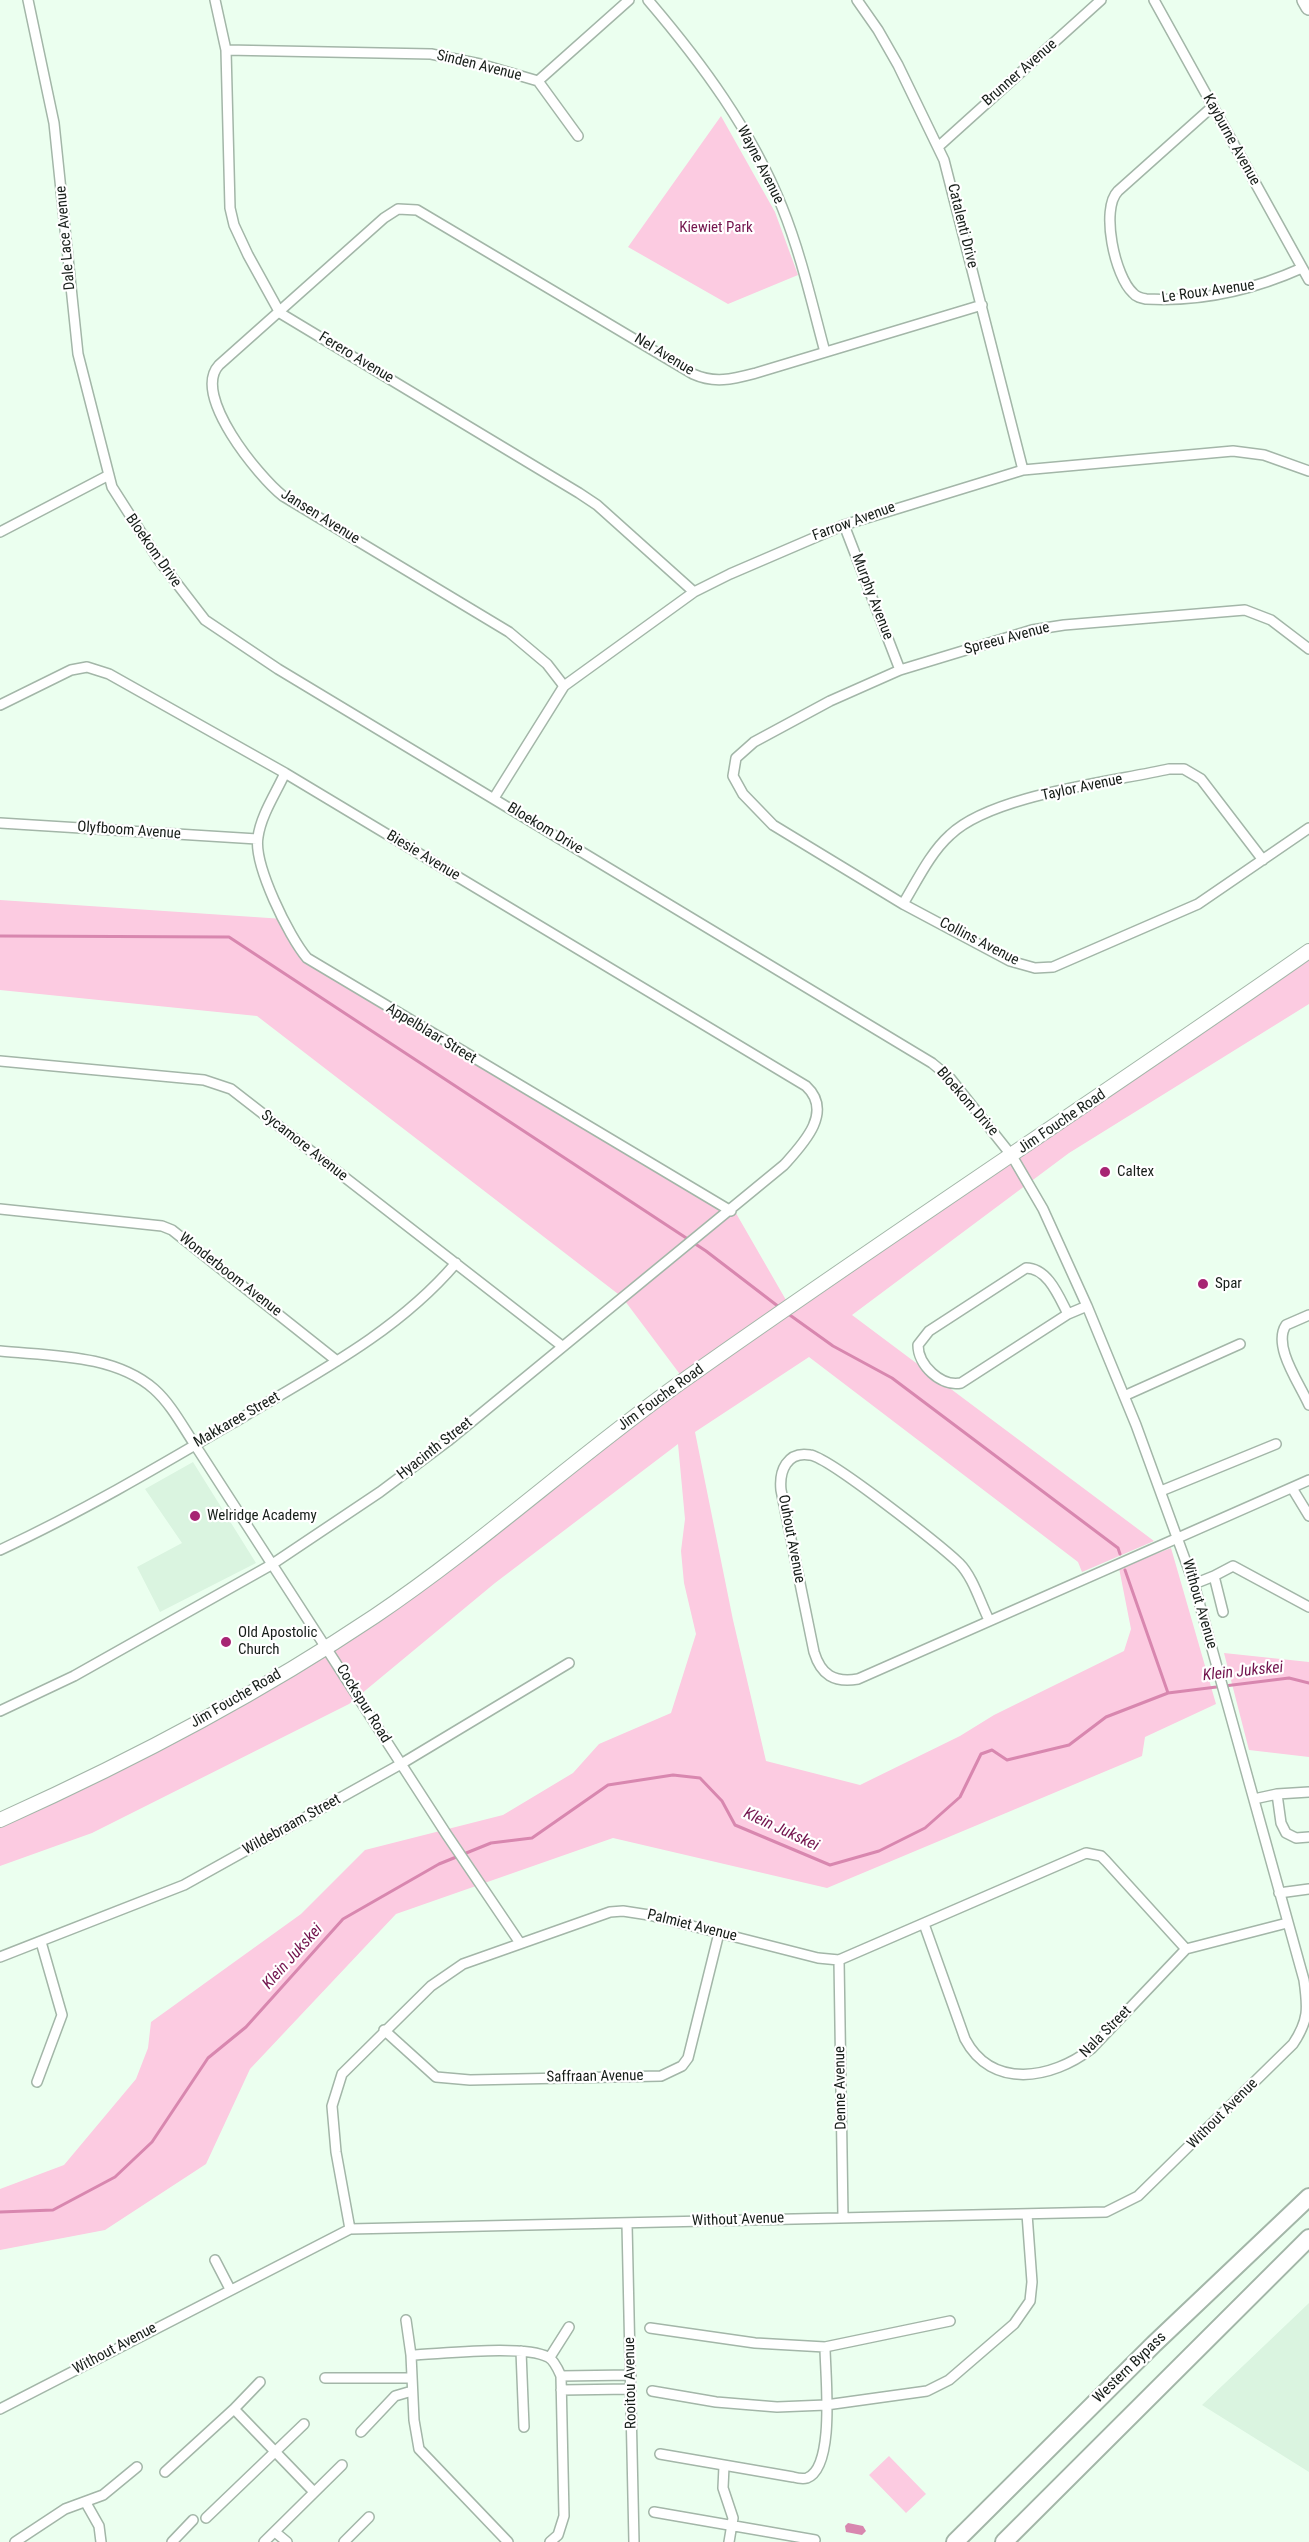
<!DOCTYPE html>
<html>
<head>
<meta charset="utf-8">
<style>
	body { margin:0 }
	canvas { display:block; background:#ebffef }
</style>
</head>
<body>
<canvas width="1309" height="2542"></canvas>
<script>
const ctx = document.querySelector('canvas').getContext('2d');
ctx.lineJoin = 'round';
function fill(path, color) { ctx.fillStyle = color; ctx.fill(path, 'evenodd'); }
function strokePath(path, color, width, dash) { ctx.strokeStyle = color; ctx.lineWidth = width; ctx.lineCap = dash ? 'butt' : 'round'; ctx.setLineDash(dash || []); ctx.stroke(path); }
function label(font, color, halo, rows, align = 'center') {
  ctx.font = font + ' "Roboto Condensed",sans-serif'; ctx.lineWidth = 4.5; ctx.setLineDash([]); ctx.textBaseline = 'middle'; ctx.strokeStyle = halo; ctx.fillStyle = color; for (const [text, x, y, turn = 0] of rows) {
    ctx.save(); ctx.translate(x, y); ctx.rotate((+turn || 0) * Math.PI / 180); ctx.textAlign = isNaN(turn) ? turn : align; if (halo) ctx.strokeText(text, 0, 0); ctx.fillText(text, 0, 0); ctx.restore();
  }
}
fill(new Path2D(`
	M193,1462L256,1563L160,1612L137,1567L182,1543L145,1489Z
	M1309,2303V2472L1202,2405Z`), '#daf4e0');
fill(new Path2D(`
	M721,116L775,212L798,275L728,304L628,247Z
	M0,900L284,919L310,956L733,1208L790,1307L1309,951V1004L1069,1153L852,1315L1154,1541L1082,1572L1078,1562L809,1357L695,1432L733,1620L766,1761L860,1785L960,1736L994,1715L1124,1651L1131,1629L1119,1568L1171,1548L1216,1704L1145,1737L1142,1756L827,1888L613,1838L396,1914L250,2069L206,2164L105,2230L0,2250V2189L64,2165L136,2079L148,2048L151,2022L301,1914L365,1850L503,1815L573,1773L599,1744L671,1713L696,1634L684,1583L681,1551L685,1519L678,1444L495,1583L349,1704L92,1833L0,1866V1822L327,1647L685,1381L622,1297L257,1016L0,990Z
	M1224,1653L1309,1662V1757L1249,1750Z
	M889,2456L926,2494L906,2513L869,2475Z`), '#fccbe1');
fill(new Path2D(`
	M848,2523L863,2526L866,2531L862,2535L846,2532L845,2526Z`), '#d887af');
strokePath(new Path2D(`
	M0,936L229,937L706,1251L779,1307
	M787,1313L833,1346L892,1378L1118,1548L1120,1554
	M1125,1570L1168,1693
	M0,2212L53,2210L115,2177L152,2142L208,2058L246,2027L343,1919L439,1864L491,1843L532,1838L608,1785L673,1775L700,1778L722,1801L735,1825L830,1865L879,1851L925,1828L960,1797L981,1754L992,1750L1007,1760L1069,1745L1106,1717L1168,1693L1289,1678L1309,1683`), '#d887af', 3);
const street = new Path2D(`
	M215,0L226,50L230,208L234,225L248,255L280,313L579,493L597,505L694,592
	M648,0C701,62 752,131 782,207C801,254 812,304 825,352
	M857,0L878,30L898,65L944,160L1023,470
	M1154,0L1309,280
	M226,50L431,54L480,64L538,81
	M538,81L629,0
	M538,81L578,136
	M1212,107L1118,191C1100,209 1115,277 1133,293C1136,297 1141,298 1146,299C1200,302 1253,290 1302,268
	M938,147L1101,0
	M844,525L900,670
	M0,532L109,475
	M1309,649L1271,620L1245,610L1064,625L1032,630L900,670L830,701L754,742L736,758L733,776L743,794L773,825L903,904L1010,961L1035,968L1053,967L1198,904L1309,828
	M564,686L547,664L509,632L283,496C259,477 191,395 219,365L384,218L398,209L417,210L693,374C715,384 733,379 756,373L982,305
	M0,705L71,670L87,667L109,674L285,773L806,1086C834,1112 803,1144 784,1165L448,1441L380,1492L271,1565L74,1676L0,1711
	M285,773C276,793 261,815 258,837C253,864 289,937 307,958L731,1211
	M494,798L564,686L694,592L730,574L844,525L1023,470L1233,451L1264,455L1309,471
	M0,823L257,839
	M903,904C917,881 930,853 950,835C991,795 1111,782 1169,769H1184L1201,779L1263,860
	M0,1061L204,1080L231,1089L562,1346
	M0,1209L162,1226L172,1230L337,1361
	M1068,1314C1059,1297 1048,1268 1026,1268L929,1331L918,1345C918,1365 941,1387 961,1383L1068,1314L1087,1306
	M1309,1315L1286,1325C1272,1346 1300,1384 1309,1405
	M0,1351C50,1356 114,1354 154,1389C171,1404 183,1427 195,1445L447,1835L520,1943
	M1124,1396L1240,1344
	M1292,1488L1309,1516
	M1161,1491L1276,1444
	M0,1550C84,1511 163,1464 243,1417C319,1372 398,1331 456,1263
	M1194,1584L1214,1576
	M1223,1612L1214,1576L1233,1566L1309,1607
	M989,1620C980,1602 973,1577 959,1563C941,1546 829,1457 810,1455C787,1451 779,1471 781,1490L814,1652C821,1675 834,1683 858,1679L1309,1480
	M1277,1794L1309,1792
	M1254,1799L1277,1794L1281,1823L1286,1833L1296,1838L1309,1837
	M1279,1893L1309,1889
	M924,1924L965,2039C992,2090 1052,2079 1091,2049L1186,1949L1287,1923
	M0,1957L184,1885L401,1764L569,1663
	M839,1960L843,2217
	M384,2030L436,2077L470,2080L661,2076L682,2066L688,2058L719,1933
	M37,2082L62,2015L41,1942
	M627,2224L634,2542
	M350,2229L336,2152L332,2106L342,2074L431,1986L463,1964L610,1912L623,1911L649,1915L818,1958L839,1960L1086,1853L1101,1856L1106,1861L1186,1949
	M215,2260L230,2289
	M406,2320L411,2355
	M650,2328L755,2343L825,2347L950,2321
	M521,2351L524,2427
	M550,2357L569,2327
	M561,2376L631,2375
	M325,2378H412
	M260,2382L234,2409L314,2492
	M561,2390L631,2389
	M652,2391L716,2402L777,2407L826,2405L927,2391L949,2380L1014,2324L1030,2301L1032,2282L1027,2214
	M0,2409L350,2229L1106,2212L1138,2196L1293,2044C1309,2020 1308,2008 1304,1980L1194,1584L1136,1425L1087,1306L1043,1209L1012,1156L950,1078L932,1063L278,669L205,620L158,559L112,487L78,354L54,123L28,0
	M361,2432L395,2396L412,2391
	M660,2454L793,2477C797,2478 803,2479 807,2478C836,2467 825,2373 825,2347
	M724,2466L723,2488L733,2518L729,2542
	M165,2472L234,2409
	M86,2503L99,2526L101,2542
	M654,2512L815,2540
	M206,2518L304,2424
	M275,2532L287,2542
	M15,2542L65,2509L103,2495L137,2467
	M172,2542L193,2520
	M264,2542L342,2465
	M344,2542L369,2517
	M508,2542L419,2449L414,2420L411,2355C441,2354 524,2344 548,2357C554,2360 558,2369 561,2376L564,2516L558,2535L550,2542`);
const secondary = new Path2D(`
	M0,1820C129,1762 257,1695 375,1616C480,1545 574,1459 677,1385C885,1237 1099,1098 1309,951`);
const primary = new Path2D(`
	M1305,0L1309,7`);
const highway = new Path2D(`
	M955,2542L1154,2344L1309,2197
	M1004,2542L1309,2238`);
strokePath(street, '#a3b6a8', 12);
strokePath(secondary, '#a3b6a8', 16);
strokePath(primary, '#a3b6a8', 18);
strokePath(highway, '#a3b6a8', 20);
strokePath(street, '#fff', 9);
strokePath(secondary, '#fff', 14);
strokePath(primary, '#fff', 15);
strokePath(highway, '#fff', 16);
for (const [x, y, r, color] of [
	[1105,1172,6,"#a72573"],
	[1203,1284,6,"#a72573"],
	[195,1516,6,"#a72573"],
	[226,1642,6,"#a72573"]
]) { const dot = new Path2D(); dot.arc(x, y, r, 0, 2 * Math.PI); ctx.fillStyle = color; ctx.fill(dot); strokePath(dot, '#fff', 2); }
label('15px', '#171e19', '#fff', [
	["Sinden Avenue",479,66,14],
	["Brunner Avenue",1020,73,-41],
	["Kayburne Avenue",1231,140,61],
	["Wayne Avenue",760,165,63],
	["Catalenti Drive",962,226,76],
	["Dale Lace Avenue",66,238,-95],
	["Le Roux Avenue",1208,292,-8],
	["Nel Avenue",664,355,31],
	["Ferero Avenue",356,358,31],
	["Jansen Avenue",320,517,32],
	["Farrow Avenue",854,522,-20],
	["Bloekom Drive",153,551,55],
	["Murphy Avenue",872,597,69],
	["Spreeu Avenue",1007,639,-15],
	["Taylor Avenue",1082,788,-12],
	["Bloekom Drive",545,829,31],
	["Olyfboom Avenue",129,831,4],
	["Biesie Avenue",423,856,31],
	["Collins Avenue",979,942,27],
	["Appelblaar Street",431,1034,31],
	["Bloekom Drive",967,1102,49],
	["Jim Fouche Road",1062,1122,-34],
	["Sycamore Avenue",304,1146,38],
	["Wonderboom Avenue",230,1275,38],
	["Jim Fouche Road",661,1398,-36],
	["Makkaree Street",237,1420,-30],
	["Hyacinth Street",435,1449,-38],
	["Ouhout Avenue",791,1539,79],
	["Without Avenue",1199,1604,74],
	["Jim Fouche Road",236,1699,-30],
	["Cockspur Road",363,1704,58],
	["Wildebraam Street",292,1825,-29],
	["Palmiet Avenue",692,1926,14],
	["Nala Street",1106,2032,-45],
	["Saffraan Avenue",595,2077,-1],
	["Denne Avenue",841,2088,-91],
	["Without Avenue",1223,2114,-45],
	["Without Avenue",738,2220,-2],
	["Without Avenue",115,2349,-28],
	["Western Bypass",1130,2368,-44],
	["Rooitou Avenue",631,2383,-91]
]);
label('15px', '#74154e', '#fff', [
	["Kiewiet Park",716,228]
]);
label('15px', '#171e19', '#fff', [
	["Caltex",1117,1172],
	["Spar",1215,1284],
	["Welridge Academy",207,1516],
	["Old Apostolic",238,1633],
	["Church",238,1650]
], 'left');
label('italic 16px', '#72134d', '#fff', [
	["Klein Jukskei",1243,1672,-6],
	["Klein Jukskei",781,1830,25],
	["Klein Jukskei",293,1957,-48]
]);
</script>
</body>
</html>
